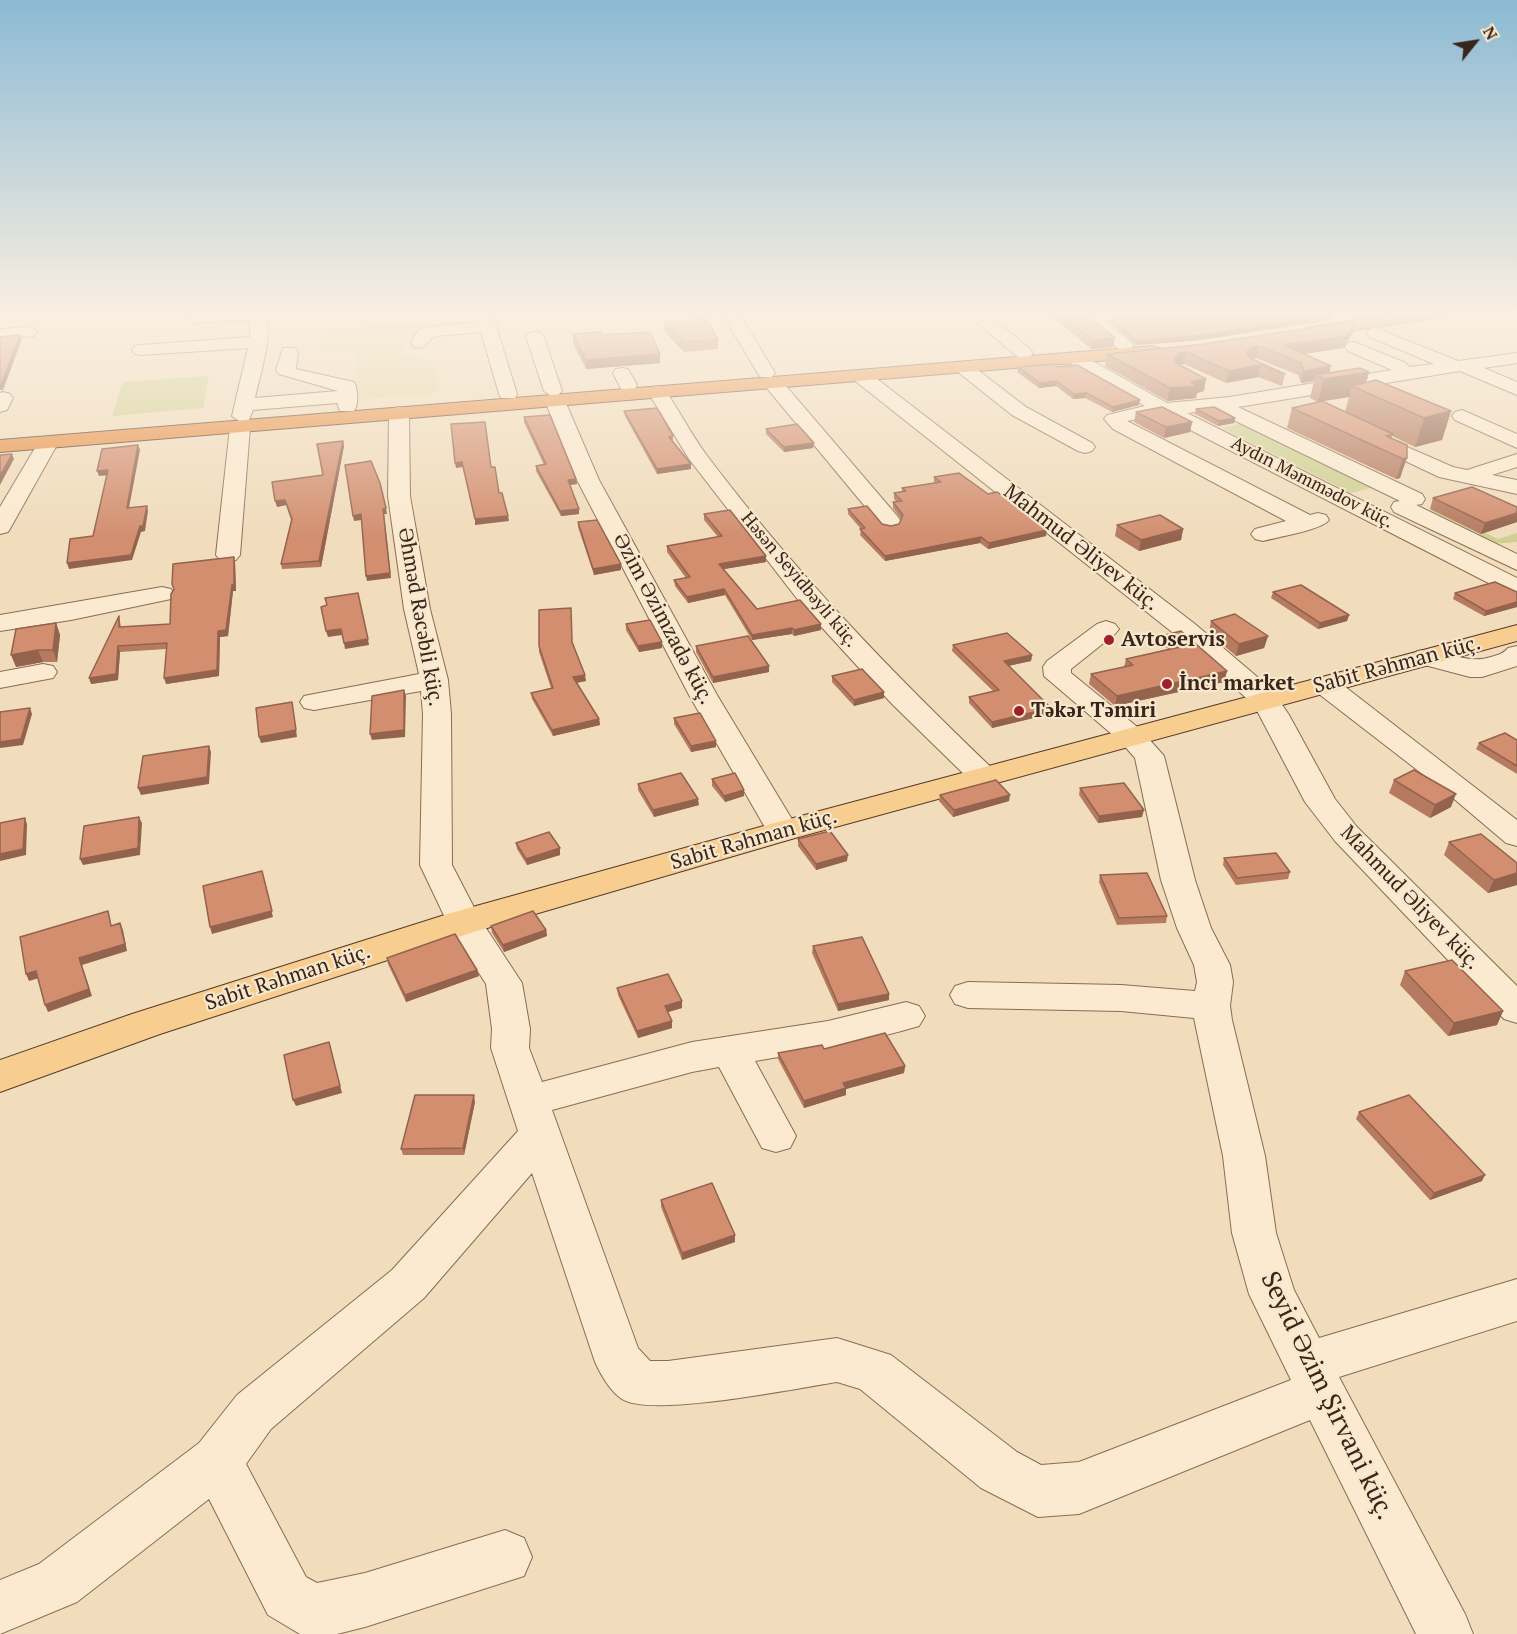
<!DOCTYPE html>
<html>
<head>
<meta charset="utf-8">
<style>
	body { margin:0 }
	#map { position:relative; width:1517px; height:1634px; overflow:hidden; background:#f1dcbc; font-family:"PT Serif",serif }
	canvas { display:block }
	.north { position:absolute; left:1445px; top:12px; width:60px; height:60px; -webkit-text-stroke:4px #f8e7cc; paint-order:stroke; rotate:60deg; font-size:16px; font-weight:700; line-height:24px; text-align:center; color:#38261b }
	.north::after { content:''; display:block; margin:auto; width:21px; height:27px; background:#38261b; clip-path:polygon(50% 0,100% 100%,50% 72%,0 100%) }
</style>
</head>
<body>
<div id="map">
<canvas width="1517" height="1634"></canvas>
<div class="north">N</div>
</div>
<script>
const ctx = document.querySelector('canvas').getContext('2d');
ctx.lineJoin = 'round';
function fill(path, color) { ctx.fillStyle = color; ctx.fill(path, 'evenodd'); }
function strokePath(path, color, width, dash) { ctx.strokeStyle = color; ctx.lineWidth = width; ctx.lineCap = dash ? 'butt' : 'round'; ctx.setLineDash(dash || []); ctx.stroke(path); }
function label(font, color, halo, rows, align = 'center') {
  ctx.font = font + ' "PT Serif",serif'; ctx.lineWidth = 4.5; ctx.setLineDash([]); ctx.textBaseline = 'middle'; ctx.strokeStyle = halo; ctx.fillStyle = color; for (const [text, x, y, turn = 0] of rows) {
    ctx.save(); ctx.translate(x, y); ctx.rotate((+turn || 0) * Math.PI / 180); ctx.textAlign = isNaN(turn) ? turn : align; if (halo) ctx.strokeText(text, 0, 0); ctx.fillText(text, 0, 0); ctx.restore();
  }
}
fill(new Path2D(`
	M430,322L431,327L400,343L406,356L432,361L440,392L356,400L357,351L320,353L324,329Z`), '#e7d7a9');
fill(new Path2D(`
	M209,376L203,408L112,416L123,382Z
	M1243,423L1374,487L1351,493L1222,428Z
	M1436,509L1498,539L1517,533V542L1492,544L1423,512Z`), '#cecf90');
const minor = new Path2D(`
	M228,310H252L264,313C275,331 259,378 255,398L338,391L279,374L276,370L283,348H295L298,352L296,369L354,382C358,389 359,404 354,411H340L337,403L253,410L249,420L243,422L250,427L240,555L236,560L228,562L220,560L216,555L230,427L233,423L239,421L232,416L248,348L141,355L135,354L132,350L135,346L141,345L250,337V320L195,323L187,318L195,313Z
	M475,310H491L517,394L515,398H501L499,394L481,332L435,336C426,341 427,350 414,347L411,343L418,331L425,327L478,322Z
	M720,310H737L775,373L772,377H760Z
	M1112,310H1155L1147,315L1105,321L1134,345L1131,349H1119L1087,322L1089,314Z
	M983,314L989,315L1030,349L1033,353L1030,357H1018L977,323L975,319L977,315Z
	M28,327L34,328L37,332L34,336L0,339V329Z
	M1376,328L1458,361L1517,353V363L1484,368L1517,382V395L1460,371L1238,407L1422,494L1425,499L1422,504L1416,505L1517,554V570L1394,512L1391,507L1394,502L1400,501L1213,410L1187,413L1517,578V595L1508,593L1161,415L1127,421L1310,515L1318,513L1326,515L1329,520C1322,530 1277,537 1263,541L1255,539L1251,534L1255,529L1286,521L1113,429L1104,419L1107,415L1145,406L1070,363L1067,359L1070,355H1082L1167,403L1230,397L1392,370L1348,351L1345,347L1348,343L1354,342L1406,363L1409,367L1434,364L1370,337L1367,333L1370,329Z
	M535,332L541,333L544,337L562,391L557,396L565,401L599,480L717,695L799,831L794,838L783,841L772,838L767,831L689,695L577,480L545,401L551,396L544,391L526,337L529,333Z
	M964,363L970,364L1026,407L1092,443L1095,447L1092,451L1085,453L1078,451L1012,415L958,372L955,368L958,364Z
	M622,368L628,369L637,385L635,389H621L613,373L616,369Z
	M861,370L868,372L1195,624L1255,675L1275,694L1289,715L1335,799L1357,827L1517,986V1023L1504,1019L1335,841L1305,802L1254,705L1177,636L854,380L852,376L854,372Z
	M773,377L780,379L898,517L901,522L898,527L890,529L882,527L766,387L764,383L766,379Z
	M657,386L664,388C678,409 690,432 705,453C792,569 891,672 996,772L1000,778L996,784L985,787L974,784L892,704L805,609L689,459L648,392L650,388Z
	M3,392L10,394L13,398L7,410L0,412V393Z
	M399,407L406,409L409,413L410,496L430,609L448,680L451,714L452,865L480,919L522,983L530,1029L529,1048L542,1082L692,1042L828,1021L906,1002L919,1006L925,1016L919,1026C865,1042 810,1052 755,1061L796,1136L790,1148L776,1152L762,1148L719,1067L692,1072L552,1110L638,1348L650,1361H668L837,1338L891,1355L1017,1452L1041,1465L1079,1462L1291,1380L1249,1294L1232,1233L1223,1156L1194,1018L1121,1011L968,1008L955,1004L950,995L955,986L968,982L1121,985L1195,991L1197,982L1194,965L1177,928L1161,880L1135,758L1121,742L1044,676L1043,667L1047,661L1097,624L1106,621L1115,624L1119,629L1115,634L1071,669V673L1141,730L1164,756L1195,880L1211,928L1230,965L1233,982L1230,1006L1232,1020L1265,1156L1276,1233L1294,1290L1319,1338L1517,1279V1321L1339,1377L1465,1614L1473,1634H1416L1310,1420L1079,1514L1038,1517L981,1488L860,1389L837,1382C798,1388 650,1418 622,1399C610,1391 601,1375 595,1362L532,1173L424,1298L271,1429L246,1464L306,1577L317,1583L365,1573L505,1530L524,1538L532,1557L524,1576L365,1627L337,1634H300L268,1615L209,1499L77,1602L0,1634V1580L39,1564L199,1443L237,1395L392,1270L518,1131L491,1048L492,1029L486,984L447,922L420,865L423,714L421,691L314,710L304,708L300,702L304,696L314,694L419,674L404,609L388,496L389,413L392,409Z
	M1462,410L1517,434V448L1455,420L1452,416L1455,412Z
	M1368,430L1453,467L1467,470L1517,454V467L1492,475L1517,480V494L1439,477L1361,440L1358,436L1361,432Z
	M48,437L55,439L58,443L11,527L8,532L0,534V507L38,443L41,439Z
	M162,587L171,589L174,594L171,599L71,620L0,631V615Z
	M1517,646V666L1482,677H1470L1417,663L1413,657L1417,651C1442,645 1463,666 1491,657C1498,655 1503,654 1508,648Z
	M43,664L53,666L57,672L53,678L0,688V672Z
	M1325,677L1335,679L1517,820V846L1506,843L1447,793L1315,691L1311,685L1315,679Z`);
const major = new Path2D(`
	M1517,625V641L795,838L477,931L160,1034L0,1092V1060L132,1014L451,913L771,824Z`);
const highway = new Path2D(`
	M1416,310H1461L1453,315L1311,337L1305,336L1302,332L1305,328L1311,327Z
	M1152,346L1159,348L1161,352L1159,356L0,452V440Z`);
strokePath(minor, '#8a6c54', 2);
strokePath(major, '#573a2a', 2);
strokePath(highway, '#573a2a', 2);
fill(minor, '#fbead0');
fill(major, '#f8cd90');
fill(highway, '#e89045');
fill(new Path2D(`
	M1044,310H1096L1087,313V315L1113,347L1091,349Z
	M1320,311L1331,320L1193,341L1136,345L1110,323L1111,318Z
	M664,322L718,340V349L684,352L664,331Z
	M1353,333L1343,348L1303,354L1329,373L1369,372L1366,383L1451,411L1442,440L1415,447L1392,436V439L1407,445L1400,478L1396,479L1287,428L1292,408L1318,402L1310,398L1314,381L1301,383L1298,375L1256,358L1250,359L1285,374L1282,386L1258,377L1226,383L1184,364L1178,365L1204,391L1197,393L1196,398L1167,401L1105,366L1107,354ZM1349,397L1345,412L1322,401Z
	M573,334L602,335L660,354V363L586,369L573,343Z
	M1018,367H1058L1140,400L1139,405L1112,412L1085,398L1073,399L1056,386L1039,388L1017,372Z
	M1196,409L1235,418L1234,423L1218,426L1195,414Z
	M624,411L673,436V441L691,469L657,474L625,416Z
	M1136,412L1192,422L1190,432L1164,438L1134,422Z
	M524,417L576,479L577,484L570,485L579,514L561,516L536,471V466L544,465L524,422Z
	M766,429L814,443L813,448L784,452L766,434Z
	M343,441L344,446L321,567L282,569L281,564L291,520L286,505L277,507L323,475Z
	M934,477L1046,536L988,549L980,543L885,561L860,535L861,529L848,514V509L882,524L891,526L899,524L901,519L893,508V502H897L894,499V493L902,492V488L934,483Z
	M1433,498L1517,507V522L1481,534L1430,509Z
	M704,514L766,556V562L723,569L757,609L821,630L794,636L792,634L752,640L725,595L688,603L675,586L674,580L686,578L667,552V546L718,537L704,520Z
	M578,522L621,564V570L594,575L578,527Z
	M1117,525L1183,529L1181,540L1139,551L1115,536Z
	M234,557L235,562L236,591H233L228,636L220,637L219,676L166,684V649L120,652L118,680L91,684L119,616L121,627L170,624L174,590Z
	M1273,592L1349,615L1347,621L1318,629L1271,598Z
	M1517,592V607L1484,616L1453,599L1455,593Z
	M1211,621L1268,636L1264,648L1236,656L1209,633Z
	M56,623L60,635L57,662H43L16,667Z
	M626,624L662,642V648L639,652L626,630Z
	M1165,635L1227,671L1224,682L1115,706L1089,684L1091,674L1124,667L1126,659L1168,649L1163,645Z
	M573,643L586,681L577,683L599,719L600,725L553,736L532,699L531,693L551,688L539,652V646Z
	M953,645L1032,655L1031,661L1008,666L1051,708L1050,714L992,728L969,703V697L994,692L952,651Z
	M696,646L769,666V672L713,683L696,652Z
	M832,676L884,698L854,706L832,682Z
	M674,718L716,747L691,752L674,724Z
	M1517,740V774L1476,749L1479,743Z
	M712,779L744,790V796L725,802L712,786Z
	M1394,780L1451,807L1430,818L1389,793Z
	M638,784L699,805L654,817L638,790Z
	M1080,788L1142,817L1098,823L1079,795Z
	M940,795L1009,801L953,817L939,801Z
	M798,839L847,861L816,870L798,846Z
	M1449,842L1517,863V885L1488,893L1444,855Z
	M516,843L560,855L527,865L517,849Z
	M1224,858L1290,872L1288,879L1236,885L1223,865Z
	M1100,875L1167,916L1166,923L1117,925L1099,882Z
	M491,926L546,930L547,936L504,952L492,933Z
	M813,946L889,1000L838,1011L812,953Z
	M387,958L477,970L479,976L406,1002L388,964Z
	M1405,971L1503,1011L1497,1025L1448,1036L1400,985Z
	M617,988L682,1008L668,1012L672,1028L638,1038L618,995Z
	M824,1049L905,1066L904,1073L846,1089V1095L804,1108L778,1059V1053Z
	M475,1102L464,1155H403L401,1149Z
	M1359,1112L1482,1181L1430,1200L1356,1119Z
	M661,1200L735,1242L682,1260L661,1207Z`), '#b57a5f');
fill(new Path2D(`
	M1087,310H1096L1087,313Z
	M1332,316L1331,320L1193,341L1136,345L1137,341Z
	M1356,321L1353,333L1343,348L1285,357L1284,345Z
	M20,335L22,339L3,390H0V385Z
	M1115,338L1113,347L1091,349L1093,340Z
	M1259,346L1256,358L1249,359L1246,353L1251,347Z
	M1186,352L1184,364L1177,365L1174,359L1179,353Z
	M660,354V363L586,369V360Z
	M1261,365L1258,377L1226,383L1229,371Z
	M1331,366L1328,378L1315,375L1314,381L1301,383L1304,371Z
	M1369,372L1364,391L1352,386L1349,397L1318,402L1324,379Z
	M1206,379L1204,391L1197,393L1196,398L1167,401L1170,388L1191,382Z
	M1056,381V386L1039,388L1040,383Z
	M1086,393L1085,398L1073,399L1074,394Z
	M1140,400L1139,405L1112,412L1113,407Z
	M1451,411L1442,440L1415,447L1424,418Z
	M1235,418L1234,423L1218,426L1219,421Z
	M1192,422L1190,432L1164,438L1166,427Z
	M343,441L344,446L321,567L319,561Z
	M814,443L813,448L784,452V447Z
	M138,445L140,450L128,513L127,508Z
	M12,454L14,459L0,485V476Z
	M1407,458L1400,478L1396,479L1403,459Z
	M462,462L463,467L456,468L455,463Z
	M691,464V469L657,474V469Z
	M108,470L110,475L99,476L97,471Z
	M576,479L577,484L569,485L568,480Z
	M285,500L286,505L277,507L275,501Z
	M147,506L148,511L145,531L141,532L132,560L69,569L67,563Z
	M386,508L387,514H384L391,578L367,581L366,576L383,509Z
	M579,509V514L561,516L560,511Z
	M1517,513V522L1481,534L1485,523Z
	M361,514L362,520L354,521L353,516Z
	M508,516L509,521L475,525V519Z
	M1183,529L1181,540L1139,551L1141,540Z
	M1047,530L1046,536L988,549L989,543Z
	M981,537L980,543L885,561V556Z
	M766,556V562L719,570V564Z
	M234,557L235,562L236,591H233L228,636L220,637L219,676L166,684L164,678Z
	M621,564V570L594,575L593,569Z
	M724,589L725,595L688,603L687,597Z
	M1517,602V607L1484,616L1486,611Z
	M1349,615L1347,621L1318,629L1320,623Z
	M56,623L60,635L57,662L53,650Z
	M821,624V630L794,636V630Z
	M792,628V634L752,640V635Z
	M341,629L342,635L328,637L326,631Z
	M1268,636L1264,648L1236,656L1239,644Z
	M368,639L369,645L345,649L344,643Z
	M662,642V648L639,652L638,646Z
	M118,646L120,652L118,680L91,684L89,678Z
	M38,650L43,662L16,667L11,655Z
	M1032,655L1031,661L1003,667L1004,661Z
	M769,666V672L713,683V677Z
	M1227,671L1224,682L1115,706L1117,696Z
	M585,675L586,681L574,683L573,677Z
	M404,690L406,696L405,737L372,740L370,734Z
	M884,692V698L854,706V700Z
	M292,702L297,737L261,743L259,737Z
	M30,708L32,714L23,745L0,748V742Z
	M1051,708L1050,714L992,728V722Z
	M599,719L600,725L553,736L552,730Z
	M716,741V747L691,752V746Z
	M209,746L211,752L209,784L141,795L138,788Z
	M744,790V796L725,802L724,796Z
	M1456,794L1451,807L1430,818L1435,805Z
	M1010,795L1009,801L953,817L954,810Z
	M698,799L699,805L654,817L653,810Z
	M1144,810L1142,817L1098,823L1099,816Z
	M139,817L142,823L140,855L83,865L80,859Z
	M25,818L27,824L26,855L0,861V854Z
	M560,848V855L527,865L526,859Z
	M848,855L847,861L816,870V864Z
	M262,871L273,917L212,934L210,927Z
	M1517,873V885L1488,893L1494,880Z
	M120,923L123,930L127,951L82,965L92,996L48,1012L45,1005L79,958Z
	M546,930L547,936L504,952L503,945Z
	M477,970L479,976L406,1002L405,995Z
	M36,971L39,978L29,981L26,974Z
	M889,994V1000L838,1011V1004Z
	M682,1001V1008L665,1013V1006Z
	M1503,1011L1497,1025L1448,1036L1454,1023Z
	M672,1021V1028L638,1038L637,1031Z
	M329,1042L342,1093L296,1106L293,1100Z
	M905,1066L904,1073L846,1089V1095L804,1108V1101L843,1083Z
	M474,1095L475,1102L464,1155L463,1148Z
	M1485,1175L1482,1181L1430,1200L1434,1193Z
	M735,1235V1242L682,1260V1253Z`), '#93634e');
const building = new Path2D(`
	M1056,310H1087V315L1115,338L1093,340Z
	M1164,310H1320L1332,316L1194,336L1137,341L1111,318Z
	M707,319L718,340L684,342L664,322Z
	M1356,321L1346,336L1284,345L1331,366L1304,371L1301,363L1259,346L1251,347L1246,353L1250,358L1285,374L1261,365L1229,371L1186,352L1179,353L1174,359L1178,364L1206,379L1191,382L1198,386L1170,388L1107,354L1196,345Z
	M600,332L602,335L650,332L660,354L586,360L573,334Z
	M20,335L1,385H0V337Z
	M1054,364L1058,367L1077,365L1140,400L1113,407L1086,393L1074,394L1056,381L1040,383L1018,367Z
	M1360,368L1369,372L1324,379L1315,375Z
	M1376,380L1451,411L1424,418L1352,386Z
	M1322,401L1393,434L1386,436L1407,445V458L1403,459L1292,408Z
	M1162,407L1192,422L1166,427L1136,412Z
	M1214,407L1235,418L1219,421L1196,409Z
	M657,408L673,436L669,437L691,464L657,469L624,411Z
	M550,415L576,479L568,480L579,509L560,511L536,466L546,464L524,417Z
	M485,422L491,467H495L499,493H502L508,516L475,519L462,462L455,463L451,424Z
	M797,424L814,443L784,447L766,429Z
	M343,441L319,561L281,564L292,519L285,500L275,501L272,482L323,475L317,444Z
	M138,445L127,508L147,506L143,526H140L131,555L67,563L70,539L93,536L108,470L97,471L102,449Z
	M12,454L0,476V455Z
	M371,461L380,483L386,508L383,509L390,573L366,576L361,514L353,516L345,465Z
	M959,473L988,494L997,492L1006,498L1047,530L989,543L981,537L885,556L860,529L865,528L848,509L867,506L882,524L891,526L899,524L903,515L893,502L902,501L894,493L906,491L902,488L941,482L934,477Z
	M1472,487L1517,507V513L1485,523L1433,498Z
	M730,510L766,556L719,564L757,609L800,600L821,624L794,630L792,628L752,635L724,589L687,597L674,580L690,577L667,546L722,536L704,514Z
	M1160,515L1183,529L1141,540L1117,525Z
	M597,520L621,564L593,569L578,522Z
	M234,557V585H232L226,630L218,631L217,670L164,678L167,643L118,646L116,674L89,678L119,616V627L170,624L171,594L174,589L172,584L173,564Z
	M1495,582L1517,592V602L1486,611L1455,593Z
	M1301,585L1349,615L1320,623L1273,592Z
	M358,593L368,639L344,643L341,629L326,631L321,607L327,605L325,598Z
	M571,608L572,642L585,675L573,677L599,719L552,730L531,693L553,688L539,646V610Z
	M1235,614L1268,636L1239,644L1211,621Z
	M650,620L662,642L638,646L626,624Z
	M56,623L53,650H38L11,655L16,629Z
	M1181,631L1227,671L1117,696L1091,674L1133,665L1126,659L1180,647L1165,635Z
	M1007,633L1032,655L1004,661L1051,708L992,722L969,697L999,690L953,645Z
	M748,636L769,666L713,677L696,646Z
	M862,669L884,692L854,700L832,676Z
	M404,690V730L370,734L372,696Z
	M292,702L296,730L259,737L256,708Z
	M30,708L21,739L0,742V712Z
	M700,713L716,741L691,746L674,718Z
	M1505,733L1517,740V766L1479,743Z
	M209,746L207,777L138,788L143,756Z
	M1414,770L1456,794L1435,805L1394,780Z
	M681,773L698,799L653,810L638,784Z
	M735,773L744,790L724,796L712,779Z
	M996,780L1010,795L954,810L940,795Z
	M1124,783L1144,810L1099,816L1080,788Z
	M139,817L138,848L80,859L84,826Z
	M25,818L23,849L0,854V823Z
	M830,831L848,855L816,864L798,839Z
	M549,832L560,848L526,859L516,843Z
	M1481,834L1517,863V873L1494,880L1449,842Z
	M1276,853L1290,872L1237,878L1224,858Z
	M262,871L272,911L210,927L203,886Z
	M1147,873L1167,916L1119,918L1100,875Z
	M108,911L111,926L120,923L125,944L79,958L89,989L45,1005L36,971L26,974L20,937Z
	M533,911L546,930L503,945L491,926Z
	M455,934L477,970L405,995L387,958Z
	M862,937L889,994L838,1004L813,946Z
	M1452,960L1503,1011L1454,1023L1405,971Z
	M668,974L682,1001L665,1006L672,1021L637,1031L617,988Z
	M885,1033L905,1066L843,1083L846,1088L804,1101L778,1053L822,1045L824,1049Z
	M329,1042L340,1086L293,1100L284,1055Z
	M415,1095H474L463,1148L401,1149Z
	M1409,1095L1485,1175L1434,1193L1359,1112Z
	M712,1183L735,1235L682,1253L661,1200Z`);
fill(building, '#d28e6f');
strokePath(building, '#93634e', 1.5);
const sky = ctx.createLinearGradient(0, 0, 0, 539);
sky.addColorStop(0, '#8bbad4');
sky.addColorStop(0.58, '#f9efe1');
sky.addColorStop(1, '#f9efe100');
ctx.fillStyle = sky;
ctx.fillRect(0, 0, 1517, 539);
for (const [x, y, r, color] of [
	[1109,640,6,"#9d202d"],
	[1167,684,6,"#9d202d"],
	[1019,711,6,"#9d202d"]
]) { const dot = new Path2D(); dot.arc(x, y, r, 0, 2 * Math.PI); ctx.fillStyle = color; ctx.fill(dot); strokePath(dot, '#f8e7cc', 2); }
label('18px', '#38261b', '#f8e7cc', [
	["Aydın Məmmədov küç.",1312,483,27],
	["Həsən Seyidbəyli küç.",799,580,50]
]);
label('21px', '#38261b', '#f8e7cc', [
	["Mahmud Əliyev küç.",1081,548,38],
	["Əhməd Rəcəbli küç.",420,617,80],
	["Əzim Əzimzadə küç.",663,619,62],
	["Sabit Rəhman küç.",1397,665,-15],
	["Sabit Rəhman küç.",754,840,-16],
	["Mahmud Əliyev küç.",1410,898,46],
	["Sabit Rəhman küç.",288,978,-18]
]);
label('bold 21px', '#38261b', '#f8e7cc', [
	["Avtoservis",1121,640],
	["İnci market",1179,684],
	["Təkər Təmiri",1031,711]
], 'left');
label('26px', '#38261b', '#f8e7cc', [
	["Seyid Əzim Şirvani küç.",1327,1396,64]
]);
</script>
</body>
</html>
